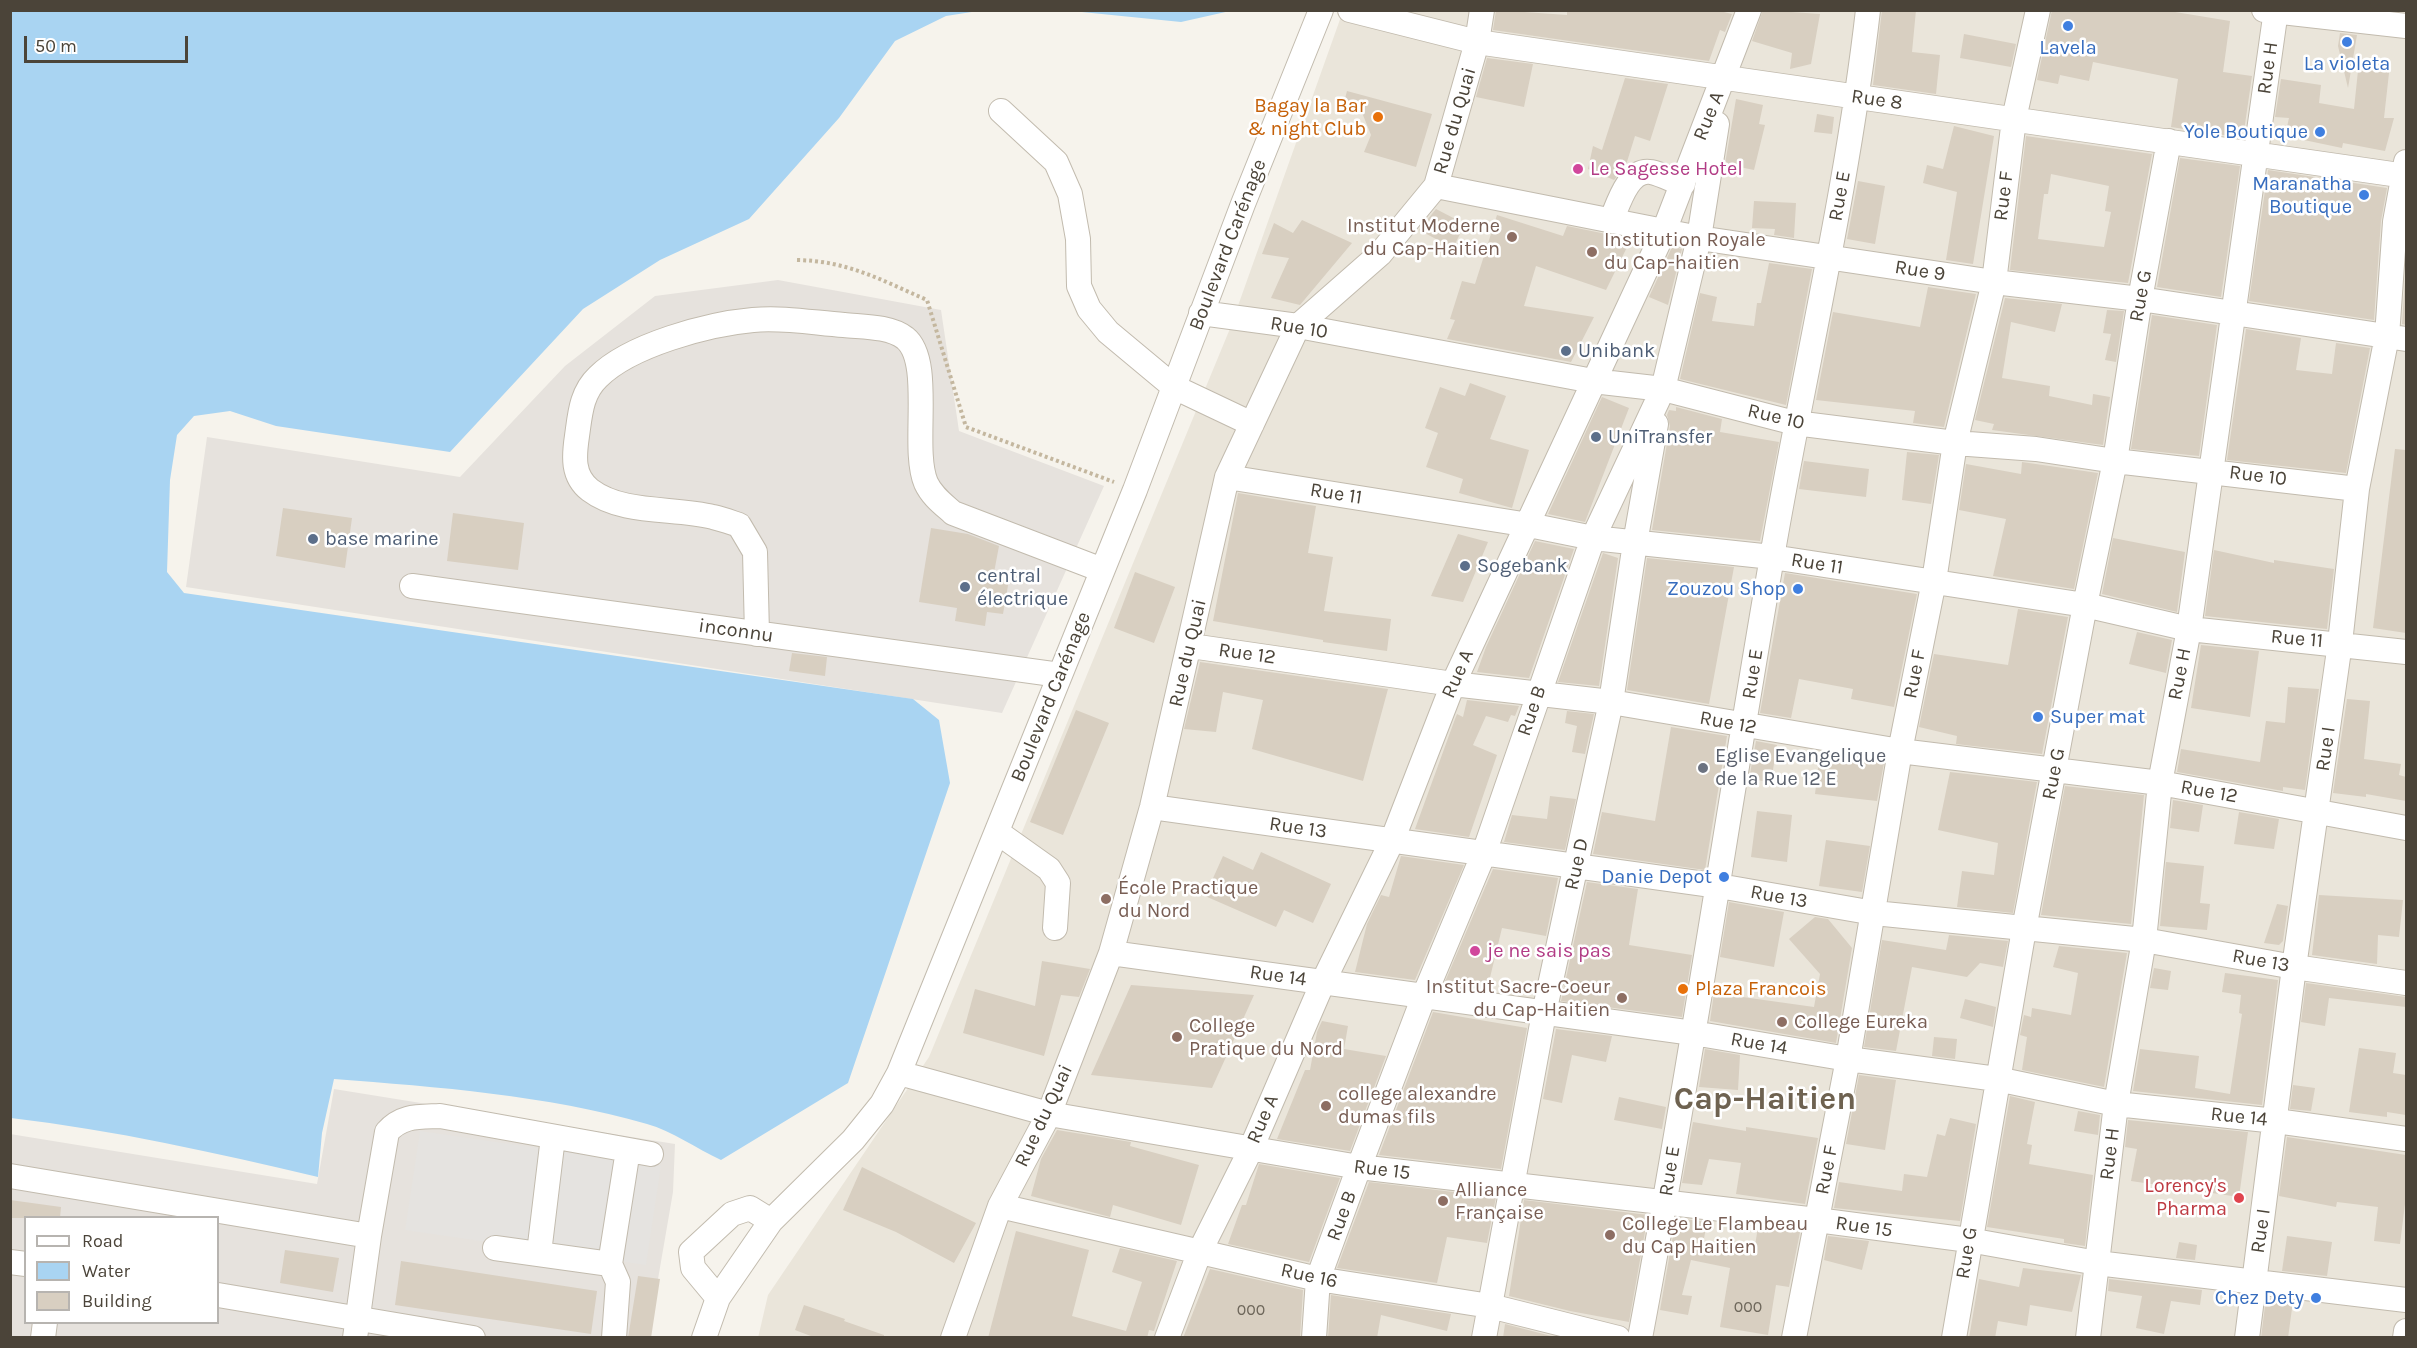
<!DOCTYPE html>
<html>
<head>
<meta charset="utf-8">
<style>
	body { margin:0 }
	#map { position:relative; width:2417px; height:1348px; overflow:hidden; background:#f6f3ec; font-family:Karla,sans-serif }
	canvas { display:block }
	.frame { position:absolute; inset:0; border:12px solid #4b4439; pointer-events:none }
	.legend { position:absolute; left:24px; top:1216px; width:195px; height:108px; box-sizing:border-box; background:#fff; border:2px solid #b7b4b0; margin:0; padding:8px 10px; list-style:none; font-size:18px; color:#4b4439 }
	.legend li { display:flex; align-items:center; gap:12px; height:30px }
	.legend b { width:30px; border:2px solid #b7b4b0 }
	.scale { position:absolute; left:24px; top:36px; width:164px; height:27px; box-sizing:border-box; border:3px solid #4b4439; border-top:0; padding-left:8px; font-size:18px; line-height:21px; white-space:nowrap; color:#4b4439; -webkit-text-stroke:4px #fff; paint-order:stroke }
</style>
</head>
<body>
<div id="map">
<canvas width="2417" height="1348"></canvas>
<div class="frame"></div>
<ul class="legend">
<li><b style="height:8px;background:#fff"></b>Road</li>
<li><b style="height:16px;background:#a9d4f2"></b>Water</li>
<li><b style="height:16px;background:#d8cfc1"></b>Building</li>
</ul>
<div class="scale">50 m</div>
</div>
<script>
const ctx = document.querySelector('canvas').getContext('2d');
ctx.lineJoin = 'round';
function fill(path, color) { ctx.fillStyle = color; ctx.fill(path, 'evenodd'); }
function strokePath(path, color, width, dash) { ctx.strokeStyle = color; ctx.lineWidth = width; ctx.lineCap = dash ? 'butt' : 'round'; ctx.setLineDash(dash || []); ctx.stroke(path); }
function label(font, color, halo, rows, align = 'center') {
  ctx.font = font + ' Karla,sans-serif'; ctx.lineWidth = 5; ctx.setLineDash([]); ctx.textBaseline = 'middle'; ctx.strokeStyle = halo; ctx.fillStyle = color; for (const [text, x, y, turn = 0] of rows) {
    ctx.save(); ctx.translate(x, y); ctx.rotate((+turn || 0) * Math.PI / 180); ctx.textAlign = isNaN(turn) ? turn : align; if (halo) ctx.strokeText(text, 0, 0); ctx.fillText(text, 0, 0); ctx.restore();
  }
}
fill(new Path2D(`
	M1343,11H2406V1337L758,1338L768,1295L929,1057L1229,331Z`), '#eae5da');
fill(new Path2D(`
	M778,280L941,310L959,431L1104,486L1002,713L186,587L207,437L460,477L565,366L655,296Z
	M334,1089L675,1144L673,1192L648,1337H11L10,1134L317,1184ZM26,1218H218V1322H26Z`), '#e6e2dd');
fill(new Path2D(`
	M420,1131L661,1166L646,1265L405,1230Z`), '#e5e3e0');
fill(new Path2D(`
	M11,10L978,11L946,16L895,41L839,118L749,219L660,260L583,309L450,452L276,426L230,411L194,416L177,435L170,480L167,572L184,593L913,699L939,720L950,783L848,1083L721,1160C697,1149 672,1131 647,1124C546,1095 438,1087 334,1079L322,1133L318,1177C216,1153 114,1130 11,1118Z
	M1072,11L1230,10V11L1181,22Z`), '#a9d4f2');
fill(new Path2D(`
	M1496,10L1567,15V10H1716L1732,14L1725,32L1720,30L1709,61L1493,30Z
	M1763,10L1820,14L1811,64L1790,69L1792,53L1752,41Z
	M1882,10H1916L1912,52L1940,55L1936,94L1873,85Z
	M2052,10H2163L2230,21L2223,72L2252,76L2243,138L2171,127L2178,79L2093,62L2089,81L2060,75L2058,84L2037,80Z
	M2340,33L2357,35L2348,88L2338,46Z
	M1964,34L2016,44L2011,67L1960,58Z
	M1487,58L1533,64L1524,107L1476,97Z
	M2359,61L2390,64L2384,118H2394L2385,151L2343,143L2342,148L2285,136L2289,118L2275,117L2281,79L2321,85L2319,103L2354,109Z
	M1625,78L1668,84L1650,141L1635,136L1626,165L1614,180L1588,169L1593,146L1602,150Z
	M1347,91L1432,114L1416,167L1364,152L1371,135L1363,115L1342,110Z
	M1736,99L1763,105L1759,124L1765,125L1754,170L1725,164Z
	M1817,114L1834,117L1832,134L1814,132Z
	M1954,126L1994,136L1973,264L1946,260L1957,192L1923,183L1927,165L1943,169Z
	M2026,136L2152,154L2128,283L2010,270ZM2051,174L2109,186L2105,211L2111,212L2104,247L2038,239L2044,194H2048Z
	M2180,158L2240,166L2221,297L2157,287Z
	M2268,170L2387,188L2381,221L2374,320L2249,301Z
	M1858,181L1885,186L1875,244L1847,239Z
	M1754,201L1796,203L1794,238L1774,235L1775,229L1752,228Z
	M1436,209L1465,224L1453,248L1419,230Z
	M1497,215L1563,236L1567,226L1631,239L1606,290L1536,266L1524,306L1594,317L1571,362L1447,339L1455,320L1450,319L1462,281L1475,284Z
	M1302,220L1352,243L1300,305L1271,298L1289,258L1262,254L1274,223L1293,233Z
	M1672,247L1682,249L1668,305L1649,297Z
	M2406,262V325L2402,324Z
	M1769,263L1812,269L1786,405L1680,379L1700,293L1717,297L1712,321L1754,326L1757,303H1761Z
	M1928,287L1976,294L1944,427L1913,423L1915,411L1816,400L1833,312L1920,327Z
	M2005,298L2062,304L2055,332L2011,322L2002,378L2050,386L2049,396L2092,405L2093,394L2110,397L2103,445L1992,430L1994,424L1975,420Z
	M2107,310L2124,311L2116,362L2105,360L2111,334L2103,333Z
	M2152,315L2217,325L2199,456L2131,449Z
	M2246,329L2301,338L2296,370L2332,374L2336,343L2370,348L2346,473L2227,460Z
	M1470,383L1506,396L1490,439L1529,450L1512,508L1459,493L1463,479L1426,467L1438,433L1425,428L1440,387L1465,396Z
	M1602,397L1629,408L1585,522L1548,514Z
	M1676,407L1722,419L1720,432L1779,442L1760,541L1652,530L1670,426L1667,415L1669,410L1676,411Z
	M2395,449L2406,450V633L2373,628Z
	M1907,452L1939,455L1931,504L1902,500Z
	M1804,461L1869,469L1866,497L1799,489Z
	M2022,462L2098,473L2074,589L1993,576L2006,519L1959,510L1966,464L2021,474Z
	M1238,493L1316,506L1308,553L1333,557L1324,611L1391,619L1387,651L1323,642V640L1213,621Z
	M283,508L352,518L345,568L276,556Z
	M453,513L524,523L518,570L447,561Z
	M931,528L968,534L999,546L993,578L1009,580L1003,614L987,612L985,626L955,621L957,608L919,602Z
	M1458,534L1488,542L1463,602L1431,596Z
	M2113,538L2185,552L2177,612L2102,594Z
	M1535,541L1574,549L1529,678L1477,672L1486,647Z
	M2214,550L2274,563V560L2334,569L2327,629L2205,616Z
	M1603,553L1618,558L1599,686L1558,682Z
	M1647,558L1734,567L1709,704L1627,690Z
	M1135,572L1175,587L1154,643L1114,628Z
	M1785,573L1917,594L1894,707L1851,699L1853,689L1799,679L1791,718L1760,713Z
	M2018,609L2068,617L2042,754L1956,744L1957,736L1919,727L1934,654L2008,665Z
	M2137,632L2172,640L2166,673L2129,664Z
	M2201,645L2259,651L2250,717L2191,708Z
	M792,653L827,657L825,676L789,671Z
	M1200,662L1388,689L1363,781L1252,749L1263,700L1223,692L1216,732L1184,729Z
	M2288,687L2319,689L2305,790L2283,787V791L2177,772L2181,749L2260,762L2266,721L2285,723Z
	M2347,699L2370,701L2364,759L2401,764L2399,775L2406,777V801L2366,794V797L2333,793Z
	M1467,700L1519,706L1515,716L1511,715L1508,722L1486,716L1473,745L1497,755L1469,837L1415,829L1455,719L1457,714L1463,717Z
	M1076,710L1109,723L1063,835L1030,822Z
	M1567,711L1594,714L1585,754L1572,752L1577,726L1565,723Z
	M1671,727L1727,736L1705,870L1593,854L1602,812L1655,821Z
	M1756,741L1777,745L1771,782L1749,779Z
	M1820,752L1884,763L1877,801L1815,794Z
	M1950,772L2037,782L2013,913L1957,907L1962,871L1994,875L1998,843L1938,830Z
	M2065,786L2144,795L2131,924L2041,915Z
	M1550,796L1576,799L1565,850L1504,842L1512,815L1547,819Z
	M2173,800L2203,805L2199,832L2170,828Z
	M1757,811L1792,815L1787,862L1751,857Z
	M2239,812L2279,819L2274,849L2234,844Z
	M1826,840L1870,846L1862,892L1819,886Z
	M1261,852L1331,884L1313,923L1284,910L1276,927L1205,896L1223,856L1253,870Z
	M1401,856L1464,865L1415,980L1355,972L1367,924L1381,895L1389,897Z
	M2166,862L2204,866L2200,903L2210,904L2207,930L2160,926Z
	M1493,869L1558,878L1546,936L1502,928L1487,990L1444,984Z
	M1587,882L1638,889L1629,945L1692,955L1682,1017L1561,1001Z
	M2319,895L2403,900L2399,937L2378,935L2377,964L2312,955Z
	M1729,902L1784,912L1774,967L1720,957Z
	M2277,904L2288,906L2283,941L2279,945L2264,943Z
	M1815,917L1828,919L1852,948L1836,1043L1710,1021L1714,993L1814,1007L1820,974L1789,939Z
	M1949,935L2008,941L2003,967L1980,963L1967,977L1912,967L1896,1051L1864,1047L1882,940L1946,950Z
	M2059,946L2127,953L2104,1087L2022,1070L2027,1037L2020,1035L2024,1015L2031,1017L2032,1008L2071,1015L2078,973L2053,967Z
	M1042,961L1090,969L1079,997L1061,995L1044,1056L963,1033L975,989L1035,1006Z
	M2154,968L2171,971L2168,990L2150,988Z
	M2225,973L2278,980L2262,1105L2133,1091L2140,1049L2199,1056L2195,1088L2230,1094L2242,1014L2239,1013L2241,995L2222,992Z
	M2306,983L2406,997V1007L2329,998L2325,1026L2301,1022Z
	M1131,985L1254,995L1212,1088L1091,1075Z
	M1965,999L1996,1007L1993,1027L1960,1018Z
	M1433,1012L1527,1028L1501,1169L1379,1155Z
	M1322,1021L1348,1026L1344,1049L1386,1056L1350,1151L1277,1139L1305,1070H1310L1317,1032Z
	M1556,1029L1612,1036L1606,1062L1572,1055L1562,1103L1543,1099Z
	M1934,1037L1957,1039L1955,1059L1932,1056Z
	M2359,1048L2396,1053L2393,1073L2406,1075V1115L2387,1112V1117L2349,1112Z
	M1705,1049L1740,1055L1738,1090L1699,1087Z
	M1859,1075L1896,1080L1885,1150L1846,1144Z
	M2293,1085L2315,1088L2311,1111L2290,1109Z
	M2010,1096L2035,1102L2027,1144L2032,1145L2029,1164L2093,1175L2085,1246L2064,1243V1239L1987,1227Z
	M1619,1097L1666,1107L1662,1129L1614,1120Z
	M2078,1111L2100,1115L2098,1135L2074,1131Z
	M1950,1118L1976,1124L1960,1221L1834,1208L1839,1182L1902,1191L1904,1174L1927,1177L1937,1134L1945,1136Z
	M2128,1120L2248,1132L2239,1197L2131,1181L2137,1149L2125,1147Z
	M1693,1122L1746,1131V1127L1818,1138L1805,1204L1736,1194L1741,1163L1709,1159L1702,1185L1682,1183Z
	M1057,1130L1131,1142L1130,1146L1199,1165L1181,1225L1113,1205L1110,1217L1031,1196L1041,1159Z
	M2287,1137L2406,1155V1196L2400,1244L2374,1241L2378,1207L2337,1202L2336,1207L2279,1196Z
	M1259,1164L1340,1178L1309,1262L1228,1244L1242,1205H1246Z
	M862,1167L976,1223L954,1263L896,1232L843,1210Z
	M1369,1182L1496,1197L1487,1243L1447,1237L1437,1283L1337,1268Z
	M10,1200L61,1207L60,1218H10Z
	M1524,1200L1648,1215L1629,1322L1570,1311L1509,1296Z
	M1676,1218L1707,1222L1703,1244L1754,1252L1758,1227L1800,1232L1789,1287L1776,1285L1768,1335L1720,1327L1730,1268L1691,1260L1682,1295L1692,1296L1688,1315L1660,1310Z
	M1016,1231L1089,1250L1072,1316L1126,1331L1142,1282L1112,1272L1120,1248L1177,1261L1154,1331L1149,1330L1147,1338H988Z
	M1828,1236L1869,1241L1862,1270L1824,1260Z
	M2287,1236L2332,1242L2327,1276L2282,1271Z
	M2179,1242L2197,1245L2195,1260L2176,1258Z
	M285,1250L339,1258L333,1292L280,1283Z
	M401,1261L597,1291L591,1334L395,1305Z
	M2023,1268L2081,1275L2072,1312L2030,1305L2027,1326L1998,1321L1995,1338H1969L1979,1279L2019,1287Z
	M1210,1269L1303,1290L1300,1338H1183Z
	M638,1276L660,1279L651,1338H628Z
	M2109,1279L2202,1290L2200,1305L2171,1301L2164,1334L2136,1328L2142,1296L2108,1291Z
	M1331,1295L1451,1314L1447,1331L1381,1315L1377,1338H1328Z
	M2266,1298L2293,1301L2288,1338H2261Z
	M804,1305L845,1319L844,1321L884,1335V1338H816L795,1330Z
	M1505,1324L1555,1337V1338H1503Z`), '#d8cfc1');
const minor = new Path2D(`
	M1350,10L1477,42L2406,176
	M2264,10L2406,26
	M1001,111L1056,162L1070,194L1078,239L1079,286L1089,309L1108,332L1174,387L1252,424
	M1436,186L1699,238L1994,282L2140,299L2406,339
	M1611,221C1618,205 1628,168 1651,172C1661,174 1672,180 1683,184
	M1201,313L1298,326L1593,381L1663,389L1795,423L1955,443L2036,449L2115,461L2357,489
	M1227,477L1529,525L1593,538L1772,557L2085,605L2189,629L2406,652
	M412,586L1060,675
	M757,634L755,552L739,525C730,522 722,519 713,517C674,507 623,515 590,490C572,476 574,456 577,436C580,415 581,393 598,377C630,345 708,324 753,320C783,317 815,323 844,325C863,327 889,326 905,338C934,361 911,448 926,483C932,496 943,504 953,513L1102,570
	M1191,646L1453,684L1611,702L1900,751L2160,783L2406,828
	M1152,807L1719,886L1874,913L2144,940L2294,967L2406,983
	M997,832L1049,869L1058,883L1055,928
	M1111,953L1693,1033L1848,1059L1997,1079L2116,1104L2276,1121L2406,1139
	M899,1073L1049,1114L1359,1167L1817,1220L1969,1240L2097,1263L2406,1300
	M10,1176L369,1236L355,1338
	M1000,1206L1318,1279L1490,1306L1618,1338
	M369,1236L387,1132C402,1115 419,1117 440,1116L651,1154
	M495,1248L610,1264L618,1282L614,1338
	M539,1253L553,1137
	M10,1262L26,1264
	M610,1264L628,1150
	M218,1295L473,1338
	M718,1298L693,1268L691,1252L732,1214L750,1208L771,1221
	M43,1338L45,1322
	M704,1338L718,1298L771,1221L853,1140L882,1104L899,1073L1135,490L1243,204L1321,10
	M953,1338L1000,1206L1049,1114L1111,953L1152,807L1227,477L1298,326L1380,254L1436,186L1477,42L1482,10
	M1167,1338L1200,1251L1250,1151L1323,982L1392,841L1453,684L1664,231L1749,10
	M1314,1338L1318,1279L1359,1167L1424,996L1484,853L1593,538L1663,389L1699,238L1717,124
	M1484,1338L1544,1013L1611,702L1635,543L1656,424
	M1640,1338C1689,1078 1727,817 1772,557C1803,375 1847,194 1868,10
	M1794,1338L1848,1059L1900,751L1934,581L1955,443L1994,282L2014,119L2038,10
	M1954,1338L2024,929L2085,605L2115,461L2140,299L2169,141
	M2088,1338L2116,1104L2144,940L2160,783L2189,629L2276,10
	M2247,1338L2294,967L2340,643L2357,489L2387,336L2395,222L2406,162
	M2405,1338L2406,1331`);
strokePath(minor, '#c2bbae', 26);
strokePath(new Path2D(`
	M797,260C848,261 881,280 927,300L966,427L1114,482`), '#c4b79f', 4, [3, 3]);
strokePath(minor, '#fff', 24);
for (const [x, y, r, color] of [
	[2068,26,6,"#3f7fe0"],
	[2347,42,6,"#3f7fe0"],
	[1378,117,6,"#e8710a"],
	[2320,132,6,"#3f7fe0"],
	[1578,169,6,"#d1479c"],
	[2364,195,6,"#3f7fe0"],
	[1512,237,6,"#8d6e63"],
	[1592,252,6,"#8d6e63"],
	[1566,351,6,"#5c6f8a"],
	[1596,437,6,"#5c6f8a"],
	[313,539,6,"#5c6f8a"],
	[1465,566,6,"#5c6f8a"],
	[965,587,6,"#5c6f8a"],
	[1798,589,6,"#3f7fe0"],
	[2038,717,6,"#3f7fe0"],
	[1703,768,6,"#6b7280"],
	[1724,877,6,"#3f7fe0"],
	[1106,899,6,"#8d6e63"],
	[1475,951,6,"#d1479c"],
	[1683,989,6,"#e8710a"],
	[1622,998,6,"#8d6e63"],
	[1782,1022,6,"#8d6e63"],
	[1177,1037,6,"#8d6e63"],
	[1326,1106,6,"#8d6e63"],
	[2239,1198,6,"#e0444e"],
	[1443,1201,6,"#8d6e63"],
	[1610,1235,6,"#8d6e63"],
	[2316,1298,6,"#3f7fe0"]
]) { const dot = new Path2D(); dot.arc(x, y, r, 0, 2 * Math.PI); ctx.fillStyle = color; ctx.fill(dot); strokePath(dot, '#fff', 2); }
label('16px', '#6e675b', null, [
	["000",1748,1307],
	["000",1251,1310]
]);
label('20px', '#366cbe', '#fff', [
	["Lavela",2068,48,"center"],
	["La violeta",2347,64,"center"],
	["Yole Boutique",2308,132],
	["Maranatha",2352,184],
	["Boutique",2352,207],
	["Zouzou Shop",1786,589],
	["Super mat",2050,717,"left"],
	["Danie Depot",1712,877],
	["Chez Dety",2304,1298]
], 'right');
label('20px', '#4b4439', '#fff', [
	["Rue H",2268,68,-82],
	["Rue 8",1877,100,8],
	["Rue A",1709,116,-68],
	["Rue du Quai",1455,121,-74],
	["Rue E",1840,196,-80],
	["Rue F",2004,196,-83],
	["Boulevard Carénage",1228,245,-69],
	["Rue 9",1920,271,9],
	["Rue G",2141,296,-80],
	["Rue 10",1299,328,9],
	["Rue 10",1776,417,13],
	["Rue 10",2258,476,7],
	["Rue 11",1336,494,9],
	["Rue 11",1817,564,9],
	["inconnu",736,631,8],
	["Rue 11",2297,639,5],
	["Rue du Quai",1188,653,-77],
	["Rue 12",1247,654,8],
	["Rue A",1458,674,-66],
	["Rue E",1753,674,-81],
	["Rue F",1915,674,-79],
	["Rue H",2180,674,-79],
	["Boulevard Carénage",1051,697,-68],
	["Rue B",1532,711,-71],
	["Rue 12",1728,723,10],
	["Rue I",2326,749,-82],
	["Rue G",2054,774,-79],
	["Rue 12",2209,792,10],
	["Rue 13",1298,828,8],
	["Rue D",1577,864,-78],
	["Rue 13",1779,897,10],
	["Rue 13",2261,961,10],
	["Rue 14",1278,976,8],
	["Rue 14",1759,1044,10],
	["Rue du Quai",1044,1116,-65],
	["Rue 14",2239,1117,6],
	["Rue A",1263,1119,-67],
	["Rue H",2110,1154,-83],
	["Rue 15",1382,1170,7],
	["Rue F",1827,1170,-79],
	["Rue E",1670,1171,-81],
	["Rue B",1342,1216,-70],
	["Rue 15",1864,1227,8],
	["Rue I",2261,1231,-82],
	["Rue G",1967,1253,-81],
	["Rue 16",1309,1276,12]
]);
label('20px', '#c56008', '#fff', [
	["Bagay la Bar",1366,106],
	["& night Club",1366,129],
	["Plaza Francois",1695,989,"left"]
], 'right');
label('20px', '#b23c85', '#fff', [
	["Le Sagesse Hotel",1590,169],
	["je ne sais pas",1487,951]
], 'left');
label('20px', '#785e54', '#fff', [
	["Institut Moderne",1500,226,"right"],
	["du Cap-Haitien",1500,249,"right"],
	["Institution Royale",1604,240],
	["du Cap-haitien",1604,263],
	["École Practique",1118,888],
	["du Nord",1118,911],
	["Institut Sacre-Coeur",1610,987,"right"],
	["du Cap-Haitien",1610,1010,"right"],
	["College Eureka",1794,1022],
	["College",1189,1026],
	["Pratique du Nord",1189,1049],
	["college alexandre",1338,1094],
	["dumas fils",1338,1117],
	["Alliance",1455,1190],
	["Française",1455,1213],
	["College Le Flambeau",1622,1224],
	["du Cap Haitien",1622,1247]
], 'left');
label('20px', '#4e5e75', '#fff', [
	["Unibank",1578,351],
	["UniTransfer",1608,437],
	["base marine",325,539],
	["Sogebank",1477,566],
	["central",977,576],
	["électrique",977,599]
], 'left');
label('20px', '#5b616d', '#fff', [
	["Eglise Evangelique",1715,756],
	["de la Rue 12 E",1715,779]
], 'left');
label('20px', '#be3a42', '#fff', [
	["Lorency's",2227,1186],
	["Pharma",2227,1209]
], 'right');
label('bold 32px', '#6e6250', '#fff', [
	["Cap-Haitien",1765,1100]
]);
</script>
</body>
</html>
